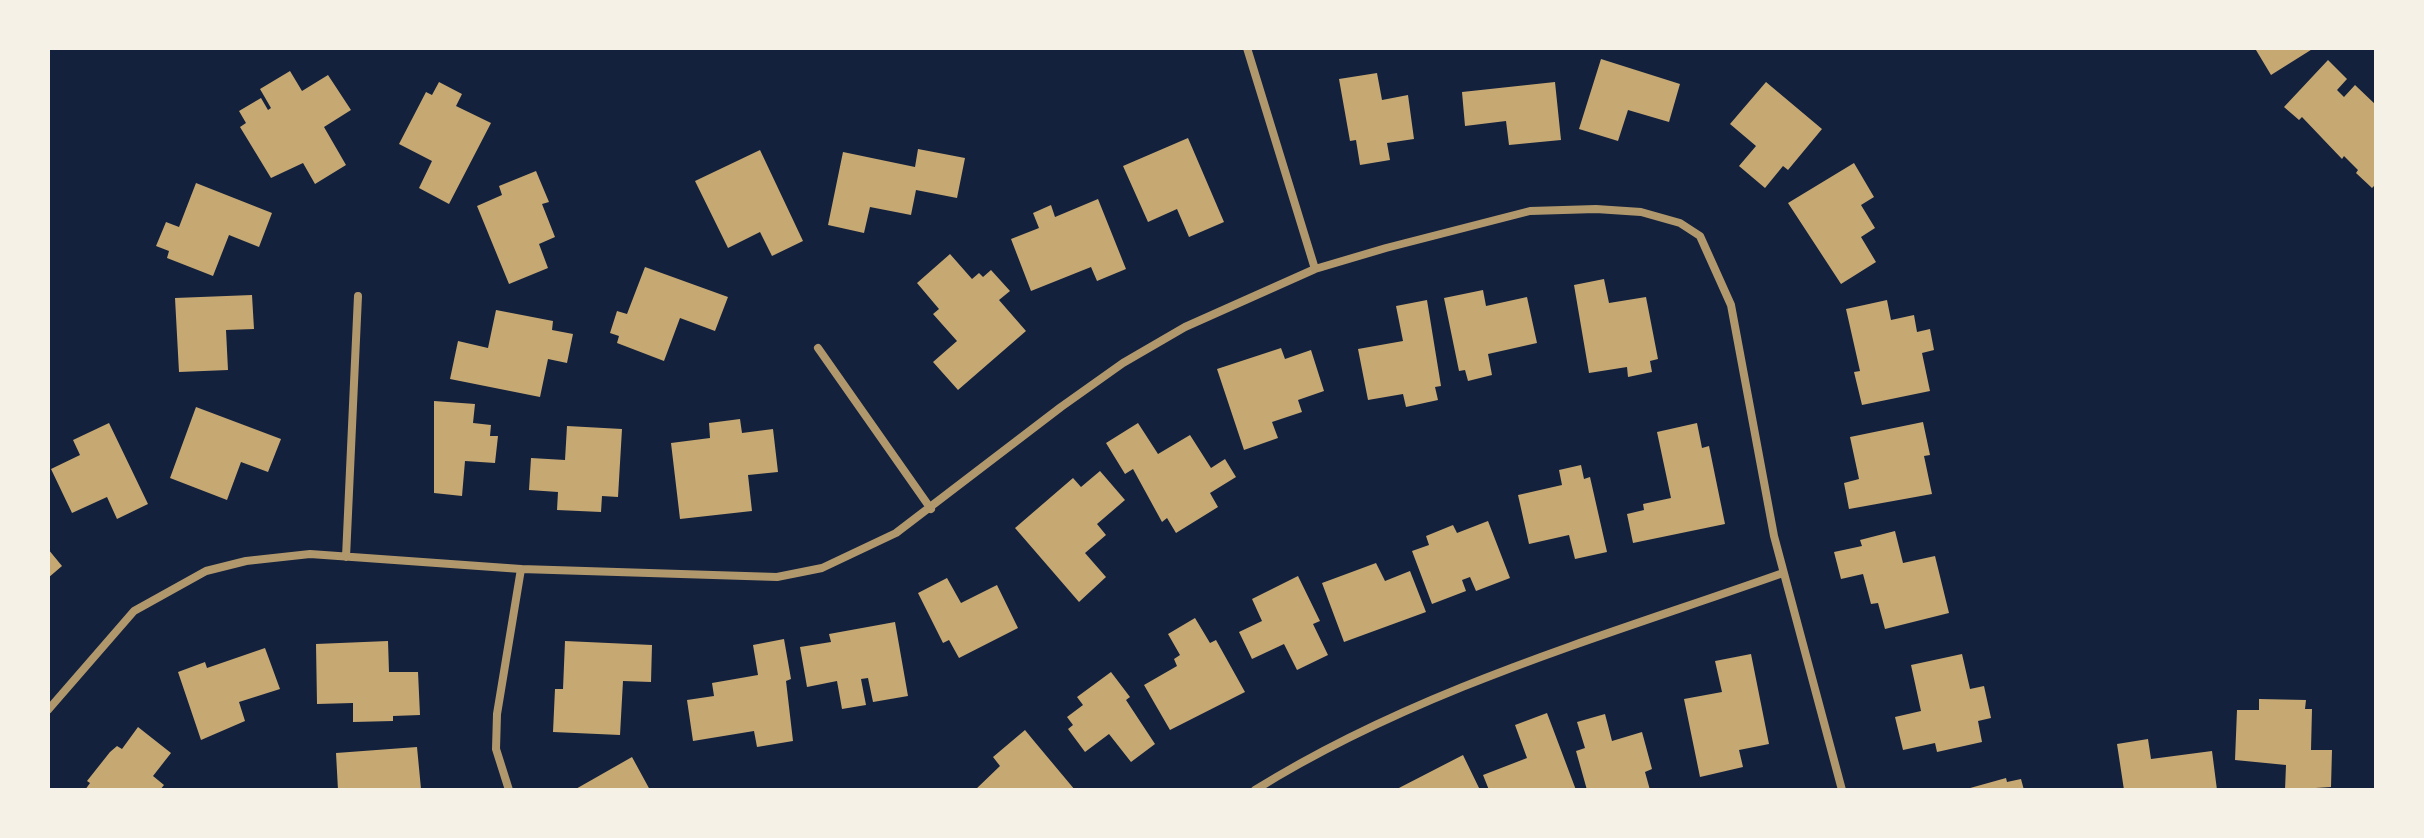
<!DOCTYPE html>
<html>
<head>
<meta charset="utf-8">
<style>
	body { margin:0 }
	#map { position:relative; width:2424px; height:838px; overflow:hidden; background:#14213d; font-family:"Source Sans 3",sans-serif }
	canvas { display:block }
	.frame { position:absolute; inset:0; border:50px solid #f6f1e7; pointer-events:none }
</style>
</head>
<body>
<div id="map">
<canvas width="2424" height="838"></canvas>
<div class="frame"></div>
</div>
<script>
const ctx = document.querySelector('canvas').getContext('2d');
ctx.lineJoin = 'round';
function fill(path, color) { ctx.fillStyle = color; ctx.fill(path, 'evenodd'); }
function strokePath(path, color, width, dash) { ctx.strokeStyle = color; ctx.lineWidth = width; ctx.lineCap = dash ? 'butt' : 'round'; ctx.setLineDash(dash || []); ctx.stroke(path); }
fill(new Path2D(`
	M2259,48H2314L2271,75L2256,50Z
	M1601,59L1680,84L1669,122L1628,110L1618,141L1579,129Z
	M2328,60L2347,79L2337,90L2344,97L2355,85L2376,105V184L2372,188L2356,173L2358,170L2344,156L2342,159L2302,117L2299,120L2284,107Z
	M290,71L302,91L328,75L351,110L324,127L346,165L315,184L303,163L271,178L240,127L246,123L239,111L261,98L268,110L271,108L260,89Z
	M1377,73L1382,100L1408,95L1414,139L1387,143L1390,160L1360,165L1356,140L1350,141L1339,79Z
	M439,82L462,94L456,106L491,123L449,204L419,188L432,161L399,144L426,92L432,95Z
	M1555,82L1561,140L1509,145L1506,121L1465,126L1462,92Z
	M1766,82L1822,129L1788,170L1783,166L1765,188L1739,166L1756,146L1730,124Z
	M1188,138L1224,222L1189,237L1177,209L1148,222L1123,166Z
	M918,149L965,158L957,198L916,190L911,215L870,207L864,233L828,225L843,152L915,167Z
	M760,150L803,241L772,256L760,232L728,248L695,181Z
	M1854,163L1874,197L1861,205L1875,228L1861,237L1876,262L1841,284L1788,203Z
	M536,171L549,202L542,204L555,237L539,244L548,268L509,284L477,206L502,195L499,186Z
	M196,183L272,213L259,247L229,235L213,276L167,258L169,251L156,246L166,222L179,227Z
	M1098,199L1126,269L1097,281L1091,267L1031,291L1011,239L1039,228L1033,213L1051,205L1055,217Z
	M950,254L972,279L979,273L983,277L991,270L1010,291L999,300L1026,331L958,390L933,362L957,341L933,314L939,309L917,283Z
	M645,267L728,297L715,331L680,318L664,361L617,343L619,336L610,333L617,311L627,314Z
	M1604,279L1609,303L1646,297L1658,359L1650,361L1652,372L1628,377L1627,367L1589,373L1574,285Z
	M1483,290L1486,306L1527,297L1537,343L1488,354L1492,375L1468,381L1465,370L1459,371L1444,298Z
	M252,295L254,329L226,330L228,370L179,372L175,298Z
	M1427,300L1441,386L1435,387L1438,400L1406,407L1403,394L1368,400L1358,349L1403,341L1396,306Z
	M1887,300L1891,320L1914,315L1917,332L1930,329L1934,350L1922,353L1930,391L1862,405L1854,372L1860,371L1846,309Z
	M496,310L553,321L552,330L573,334L567,363L548,359L540,397L450,379L458,341L488,348Z
	M1281,348L1285,359L1311,350L1324,391L1298,400L1302,412L1272,422L1278,438L1244,450L1217,369Z
	M434,401L475,404L473,423L491,425L490,436H498L495,463L465,461L462,496L434,493Z
	M196,407L281,439L268,472L241,462L227,500L170,478Z
	M740,419L742,433L773,429L778,472L748,475L752,511L680,519L671,443L710,438L709,423Z
	M1923,422L1930,455L1924,456L1932,494L1849,509L1844,483L1859,479L1850,437Z
	M109,423L148,504L117,519L107,497L72,513L51,469L80,455L73,440Z
	M1138,423L1158,454L1190,435L1211,468L1225,459L1236,477L1210,493L1218,507L1176,533L1167,518L1162,522L1133,469L1125,474L1106,443Z
	M1697,423L1702,448L1709,446L1725,524L1633,543L1627,514L1644,510L1643,504L1671,498L1657,432Z
	M567,426L622,429L618,497L602,496L601,512L557,510L558,492L529,490L531,458L565,460Z
	M1581,465L1584,479L1590,477L1607,552L1575,559L1569,535L1529,544L1518,495L1562,485L1559,470Z
	M1100,471L1125,500L1097,524L1106,535L1085,553L1106,577L1079,602L1015,528L1073,478L1081,487Z
	M1488,521L1510,578L1476,591L1470,577L1462,580L1466,591L1432,604L1412,551L1429,545L1426,536L1453,525L1457,533Z
	M1895,531L1903,563L1935,556L1949,613L1885,629L1878,603L1871,604L1863,574L1841,579L1834,552L1862,546L1860,540Z
	M48,549L62,566L48,578Z
	M1376,563L1385,581L1410,571L1426,612L1344,642L1322,583Z
	M1298,576L1320,621L1313,624L1328,655L1297,670L1284,644L1252,659L1239,632L1262,621L1252,599Z
	M947,578L961,603L997,585L1018,628L959,658L949,640L943,643L918,593Z
	M1195,618L1210,643L1216,640L1245,692L1170,730L1144,685L1177,666L1174,659L1180,655L1168,634Z
	M895,622L908,696L873,702L868,678L861,679L866,705L842,709L837,681L807,687L800,647L831,642L829,634Z
	M784,639L791,679L786,681L793,741L757,747L754,731L693,741L687,700L714,696L712,683L758,675L753,645Z
	M388,641L389,672H418L420,715L393,716V721L353,722V703L317,704L316,644Z
	M565,641L652,645L651,682L623,681L620,735L553,732L555,689H563Z
	M265,648L280,689L239,702L245,721L201,740L178,672L205,662L207,668Z
	M1751,654L1769,744L1739,750L1743,767L1700,777L1684,699L1722,692L1715,661Z
	M1962,654L1970,689L1984,686L1991,718L1978,721L1982,742L1937,752L1935,743L1903,750L1895,717L1921,711L1911,665Z
	M1111,672L1130,697L1126,700L1155,744L1131,762L1109,734L1085,752L1068,729L1073,725L1067,717L1083,705L1077,697Z
	M2259,699L2306,700L2305,709H2312L2311,750H2332L2331,787L2285,790L2286,765L2235,760L2237,710H2259Z
	M1547,713L1576,790H1489L1483,775L1527,758L1515,725Z
	M1605,714L1612,741L1642,732L1652,769L1645,772L1650,790H1587L1576,751L1585,748L1577,722Z
	M138,727L171,753L153,776L164,785L160,790H85L90,783L87,781L110,752L117,746L122,749Z
	M1025,730L1034,741L1075,790H975L1000,766L993,757Z
	M2148,739L2151,759L2212,751L2217,790H2124L2117,744Z
	M417,747L421,789L338,790L336,753Z
	M1463,755L1480,790H1395Z
	M632,757L650,790H574Z
	M2006,778L2007,782L2021,779L2024,790H1963Z`), '#c6a872');
strokePath(new Path2D(`
	M1247,48L1315,269
	M818,348L931,509
	M346,557L358,296
	M48,710L134,611L206,571L246,561L310,554L521,569L777,577L822,568L896,533L1061,407L1123,363L1185,327L1315,269L1386,248L1530,211L1596,209L1641,212L1680,223L1700,236L1731,305L1774,536L1842,790
	M509,790L496,749L497,714L521,569
	M1255,790C1417,689 1605,636 1783,573`), '#b1986c', 8);
</script>
</body>
</html>
